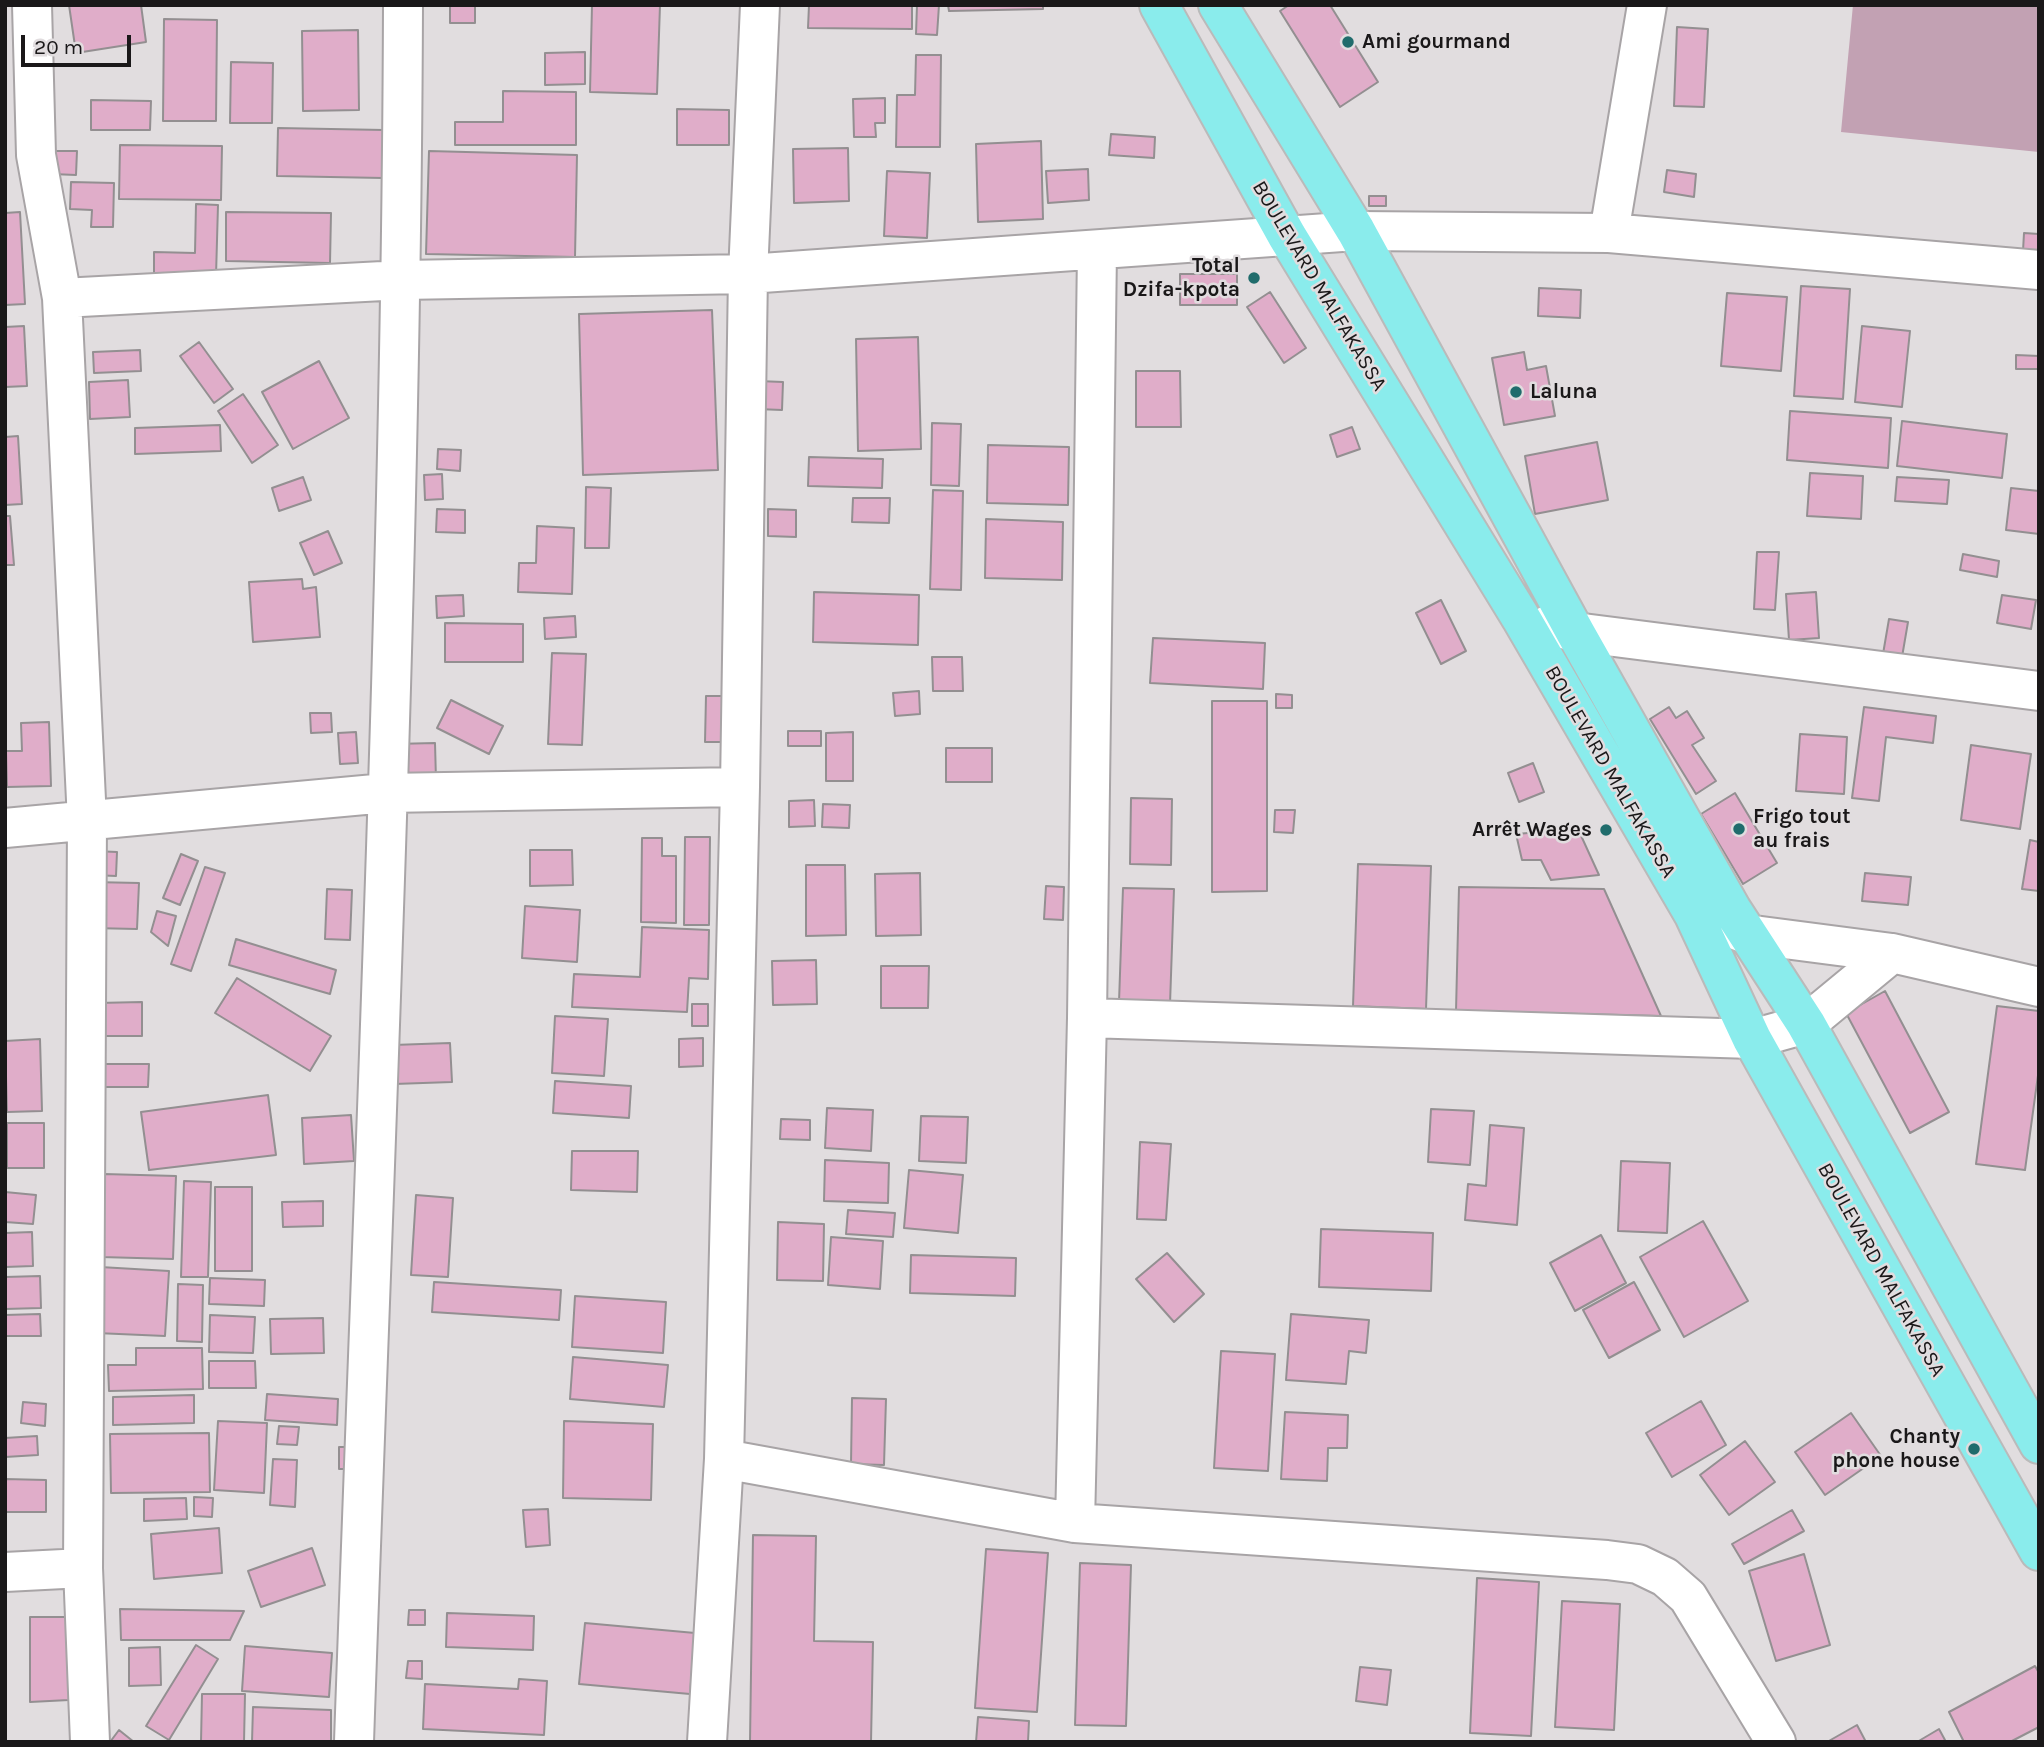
<!DOCTYPE html>
<html>
<head>
<meta charset="utf-8">
<style>
	body { margin:0 }
	#map { position:relative; width:2044px; height:1747px; overflow:hidden; background:#e1dddf; font-family:Karla,sans-serif }
	canvas { display:block }
	.frame { position:absolute; inset:0; border:7px solid #1a1819; pointer-events:none }
	.scale { position:absolute; left:21px; top:35px; width:110px; height:32px; box-sizing:border-box; border:4px solid #1a1819; border-top:0; padding-left:9px; font-size:21px; line-height:24px; white-space:nowrap; color:#1a1819; -webkit-text-stroke:5px #e1dddf; paint-order:stroke }
</style>
</head>
<body>
<div id="map">
<canvas width="2044" height="1747"></canvas>
<div class="frame"></div>
<div class="scale">20 m</div>
</div>
<script>
const ctx = document.querySelector('canvas').getContext('2d');
ctx.lineJoin = 'round';
function fill(path, color) { ctx.fillStyle = color; ctx.fill(path, 'evenodd'); }
function strokePath(path, color, width, dash) { ctx.strokeStyle = color; ctx.lineWidth = width; ctx.lineCap = dash ? 'butt' : 'round'; ctx.setLineDash(dash || []); ctx.stroke(path); }
function label(font, color, halo, rows, align = 'center') {
  ctx.font = font + ' Karla,sans-serif'; ctx.lineWidth = 5; ctx.setLineDash([]); ctx.textBaseline = 'middle'; ctx.strokeStyle = halo; ctx.fillStyle = color; for (const [text, x, y, turn = 0] of rows) {
    ctx.save(); ctx.translate(x, y); ctx.rotate((+turn || 0) * Math.PI / 180); ctx.textAlign = isNaN(turn) ? turn : align; if (halo) ctx.strokeText(text, 0, 0); ctx.fillText(text, 0, 0); ctx.restore();
  }
}
fill(new Path2D(`
	M1853,5H2039V152L1841,132Z`), '#c2a1b3');
const building = new Path2D(`
	M69,5H141L146,42L76,53Z
	M450,5H475V23H450Z
	M592,5H660L657,94L590,92Z
	M809,5H912V29L808,28Z
	M917,5H939L937,35L916,34Z
	M948,5H1043V9L949,11Z
	M1289,5H1330L1378,82L1340,107L1280,11Z
	M164,19L217,20L216,121H163Z
	M1677,27L1708,29L1704,107L1674,106Z
	M358,30L359,110L303,111L302,31Z
	M585,52V84L545,85V53Z
	M916,55H941L940,147H896L897,95H915Z
	M231,62L273,63L272,123H230Z
	M503,91L576,92V145H455V122H503Z
	M885,98V123H875L876,137H854L853,99Z
	M91,100L151,101L150,130H91Z
	M677,109L729,110V145H677Z
	M278,128L384,130L383,178L277,176Z
	M1111,134L1155,137L1154,158L1109,155Z
	M1041,141L1043,219L978,222L976,144Z
	M120,145L222,146L221,200L119,199Z
	M848,148L849,201L794,203L793,149Z
	M52,151H77L76,175L52,174Z
	M429,151L577,155L575,257L426,254Z
	M1088,169L1089,200L1048,203L1046,171Z
	M1667,170L1696,174L1694,197L1664,192Z
	M887,171L930,173L927,238L884,236Z
	M71,182L114,183L113,227H91L92,210L70,209Z
	M1369,196H1386V206H1369Z
	M196,204L218,205L216,276L154,275V252L195,253Z
	M20,212L25,304L5,305V213Z
	M226,212L331,213L330,263L226,261Z
	M2024,233L2039,234V252L2023,251Z
	M1180,274H1237V305H1180Z
	M1801,286L1850,289L1843,399L1794,396Z
	M1539,288L1581,290L1580,318L1538,316Z
	M1270,292L1306,348L1284,363L1247,307Z
	M1727,293L1787,297L1781,371L1721,366Z
	M712,310L718,470L583,475L579,314Z
	M24,326L27,386L5,387V327Z
	M1862,326L1910,331L1902,407L1855,402Z
	M918,337L921,449L858,451L856,339Z
	M199,342L233,389L214,403L180,356Z
	M140,350L141,371L94,373L93,352Z
	M1524,352L1527,370L1546,366L1555,416L1504,425L1492,358Z
	M2016,355L2039,356V369H2016Z
	M319,361L349,418L293,449L262,392Z
	M1136,371H1180L1181,427H1136Z
	M128,380L130,417L90,419L89,382Z
	M758,381L783,382L782,410L757,409Z
	M243,394L278,445L252,463L218,411Z
	M1790,411L1891,418L1888,468L1787,460Z
	M1902,421L2007,434L2002,478L1897,466Z
	M932,423L961,424L959,486L931,485Z
	M220,425L221,451L135,454V428Z
	M1352,427L1360,449L1337,457L1330,435Z
	M18,436L22,504L5,505V437Z
	M1597,442L1608,500L1535,514L1525,456Z
	M988,445L1069,447L1068,505L987,503Z
	M438,449L461,450L460,471L437,469Z
	M809,457L883,459L882,488L808,486Z
	M1810,473L1863,476L1861,519L1807,516Z
	M442,474L443,499L425,500L424,475Z
	M303,477L311,500L279,511L272,488Z
	M1897,477L1949,480L1947,504L1895,501Z
	M586,487L611,488L609,548H585Z
	M2011,488L2039,491V534L2006,530Z
	M933,490L963,491L961,590L930,589Z
	M853,498H890L889,523L852,522Z
	M437,509L465,510V533L436,532Z
	M768,509L796,510V537L768,536Z
	M5,516H10L14,565H5Z
	M986,519L1063,522L1062,580L985,578Z
	M537,526L574,528L572,594L518,592L519,563H536Z
	M328,531L342,563L314,575L300,543Z
	M1757,552H1779L1775,610L1754,609Z
	M1963,554L1999,561L1997,577L1960,570Z
	M302,579L303,589L316,587L320,637L253,642L249,582Z
	M814,592L919,595L918,645L813,642Z
	M1816,592L1819,638L1789,640L1786,594Z
	M463,595L464,616L437,618L436,596Z
	M2002,595L2036,600L2031,629L1997,623Z
	M1441,600L1466,651L1441,664L1416,613Z
	M575,616L576,637L545,639L544,618Z
	M1889,619L1908,622L1902,657L1883,654Z
	M445,623L523,624V662H445Z
	M1153,638L1265,643L1263,689L1150,683Z
	M552,653L586,654L582,745L548,744Z
	M932,657H962L963,691H933Z
	M919,691L920,714L895,716L893,693Z
	M1276,694L1292,695V708H1276Z
	M706,696H732L731,742H705Z
	M451,700L503,726L489,754L437,728Z
	M1212,701H1267V891L1212,892Z
	M1669,707L1676,718L1687,711L1704,738L1692,745L1716,781L1696,794L1650,719Z
	M1864,707L1936,716L1933,743L1886,737L1879,801L1852,798Z
	M310,713H331L332,732L311,733Z
	M49,722L51,786L7,787L6,751H22L21,723Z
	M788,731H821V746H788Z
	M356,732L358,763L340,764L338,733Z
	M853,732V781H826V733Z
	M1800,734L1847,737L1844,794L1796,791Z
	M435,743L436,780H395L394,744Z
	M1971,745L2031,754L2020,829L1961,820Z
	M946,748H992V782H946Z
	M1533,763L1544,792L1519,802L1508,773Z
	M1735,793L1777,863L1743,884L1701,814Z
	M1131,798L1172,799L1171,865L1130,864Z
	M814,800L815,826L789,827V801Z
	M823,804L850,805L849,828L822,827Z
	M1275,810H1295L1293,833L1274,832Z
	M1578,829L1599,875L1551,880L1541,860H1522L1516,834Z
	M685,837H710L709,925H684Z
	M642,838H662V856H676V923L641,922Z
	M2030,840L2039,842V891L2022,889Z
	M530,850H572L573,885L530,886Z
	M94,851L117,852L116,876L93,875Z
	M181,854L198,861L180,905L163,898Z
	M1358,864L1431,866L1426,1009L1353,1006Z
	M806,865H845L846,935L806,936Z
	M205,867L225,873L191,971L171,964Z
	M920,873L921,935L876,936L875,874Z
	M1865,873L1911,877L1908,905L1862,901Z
	M92,882L139,883L137,929L91,928Z
	M1046,886L1064,887L1063,920L1044,919Z
	M1459,887L1604,889L1661,1016L1456,1011Z
	M1123,888L1174,889L1170,1004L1119,1002Z
	M327,889L352,890L350,940L325,939Z
	M525,906L580,910L577,962L522,958Z
	M157,911L176,916L168,946L151,932Z
	M642,927L709,930L708,979L689,978L687,1012L572,1007L574,974L640,977Z
	M236,939L336,970L330,994L229,965Z
	M816,960L817,1004L773,1005L772,961Z
	M881,966H929L928,1008H881Z
	M237,978L331,1036L310,1071L215,1013Z
	M1885,991L1949,1112L1910,1133L1846,1013Z
	M142,1002V1036H97V1003Z
	M692,1004H708V1026H692Z
	M1997,1006L2039,1011V1068L2025,1170L1976,1164Z
	M555,1016L608,1019L604,1076L552,1073Z
	M703,1038V1066L679,1067V1039Z
	M40,1039L42,1111L7,1112L5,1041Z
	M450,1043L452,1082L394,1084L393,1045Z
	M103,1064H149L148,1087H102Z
	M555,1081L631,1086L629,1118L553,1113Z
	M268,1095L276,1155L149,1170L141,1112Z
	M827,1108L873,1110L871,1151L825,1148Z
	M1431,1109L1474,1111L1470,1165L1428,1162Z
	M351,1115L354,1161L304,1164L302,1118Z
	M921,1116L968,1117L966,1163L919,1161Z
	M781,1119L810,1120V1140L780,1139Z
	M7,1123H44V1168H7Z
	M1490,1125L1524,1128L1517,1225L1465,1220L1468,1184L1486,1186Z
	M1140,1142L1171,1144L1166,1220L1137,1219Z
	M572,1151H638L637,1192L571,1190Z
	M825,1160L889,1163L888,1203L824,1201Z
	M1621,1161L1670,1163L1667,1233L1618,1231Z
	M909,1170L963,1175L958,1233L904,1228Z
	M104,1174L176,1176L173,1259L101,1257Z
	M184,1181L211,1182L208,1277H181Z
	M215,1187H252V1271H215Z
	M5,1192L36,1195L33,1224L5,1222Z
	M416,1195L453,1198L448,1277L411,1275Z
	M323,1201V1226L283,1227L282,1202Z
	M848,1210L895,1213L893,1237L846,1234Z
	M1703,1221L1748,1301L1684,1337L1640,1257Z
	M778,1222L824,1224L823,1281L777,1280Z
	M1321,1229L1433,1233L1431,1291L1319,1287Z
	M32,1232L33,1266L5,1267V1233Z
	M1601,1235L1626,1283L1575,1311L1550,1263Z
	M831,1237L883,1241L880,1289L828,1285Z
	M1167,1253L1204,1294L1174,1322L1136,1279Z
	M911,1255L1016,1258L1015,1296L910,1293Z
	M100,1267L169,1271L165,1336L96,1333Z
	M40,1276L41,1308L5,1309V1277Z
	M210,1278L265,1280L264,1306L209,1304Z
	M434,1282L561,1290L559,1320L432,1312Z
	M1634,1282L1660,1330L1609,1358L1583,1310Z
	M178,1284L203,1285L202,1342L177,1341Z
	M575,1296L666,1302L663,1353L572,1347Z
	M40,1314L41,1336H5V1315Z
	M1291,1314L1369,1320L1366,1353L1349,1351L1346,1384L1286,1380Z
	M210,1315L255,1317L253,1353L209,1352Z
	M323,1318L324,1353L271,1354L270,1319Z
	M136,1348H202L203,1389L109,1391L108,1365H136Z
	M1221,1351L1275,1354L1268,1471L1214,1468Z
	M573,1357L668,1365L664,1407L570,1399Z
	M209,1361H255L256,1388H209Z
	M267,1394L338,1399L337,1425L265,1420Z
	M194,1395V1423L113,1425V1397Z
	M852,1398L886,1399L884,1465L851,1464Z
	M1701,1401L1726,1445L1672,1477L1646,1433Z
	M23,1402L46,1404L45,1426L21,1423Z
	M1285,1412L1348,1415L1347,1448H1328L1327,1481L1281,1479Z
	M1851,1413L1881,1456L1825,1495L1795,1452Z
	M218,1421L267,1423L264,1493L214,1490Z
	M564,1421L653,1424L651,1500L563,1498Z
	M279,1426L299,1427L297,1445L277,1444Z
	M209,1433L210,1492L111,1493L110,1434Z
	M37,1436L38,1455L5,1457V1438Z
	M1745,1441L1775,1482L1729,1515L1700,1475Z
	M339,1447H354L355,1469H339Z
	M273,1459L297,1460L295,1507L270,1505Z
	M5,1479L46,1480V1512H5Z
	M194,1497L213,1498L212,1517L194,1516Z
	M186,1498L187,1519L144,1521V1499Z
	M548,1509L550,1545L526,1547L523,1510Z
	M1792,1510L1804,1531L1744,1564L1732,1544Z
	M219,1528L222,1573L154,1579L151,1534Z
	M753,1535L816,1536L814,1641L873,1642L871,1742H750Z
	M312,1548L325,1585L261,1607L248,1571Z
	M986,1549L1048,1553L1037,1712L975,1708Z
	M1804,1554L1830,1645L1776,1661L1749,1571Z
	M1080,1563L1131,1565L1126,1726L1075,1725Z
	M1477,1578L1539,1582L1531,1736L1470,1733Z
	M1562,1601L1620,1604L1614,1730L1555,1727Z
	M120,1609L244,1611L230,1640H121Z
	M409,1610H425V1625H408Z
	M447,1613L534,1616L533,1650L446,1647Z
	M30,1617H68L69,1700L30,1702Z
	M585,1623L695,1633L690,1694L579,1684Z
	M196,1645L218,1659L169,1740L146,1726Z
	M245,1646L332,1653L329,1697L242,1691Z
	M160,1647L161,1685L129,1686V1648Z
	M408,1661H422V1679L406,1678Z
	M2035,1666L2039,1673V1727L2010,1742H1964L1949,1712Z
	M1360,1667L1391,1670L1387,1705L1356,1701Z
	M519,1679L547,1681L544,1735L423,1729L425,1684L518,1689Z
	M202,1694H245L244,1742H201Z
	M253,1707L331,1710V1742H252Z
	M978,1717L1029,1721L1028,1742H976Z
	M1857,1725L1866,1742H1827Z
	M1939,1729L1945,1740L1942,1742H1917Z
	M119,1730L134,1742H110Z`);
fill(building, '#e0adc9');
strokePath(building, '#938f91', 2);
const minor = new Path2D(`
	M32,5L36,155L62,298L87,821L83,1568L90,1742
	M1609,233L1647,5
	M62,298L402,280L748,274L1356,231L1609,233L2039,270
	M1548,625L1575,632L2039,691
	M5,828L386,793L740,787
	M1722,925L1746,934L1892,953L2039,987
	M1087,1018L1752,1039L1806,1024L1892,953
	M724,1459L1075,1523L1607,1560L1638,1564L1665,1577L1688,1597L1776,1742
	M1075,1523L1087,1018L1097,250
	M5,1572L83,1568
	M354,1742C374,1163 401,584 403,5
	M707,1742L724,1459L740,787L748,274L760,5`);
const major = new Path2D(`
	M1159,5L1287,236L1521,618L1694,915L1752,1039L2039,1551
	M1218,5L1356,231L1575,632L1732,910L1806,1024L2039,1444`);
strokePath(minor, '#a8a4a6', 42);
strokePath(major, '#bababa', 42);
strokePath(minor, '#fff', 38);
strokePath(major, '#8aecec', 38);
for (const [x, y, r, color] of [
	[1348,42,7,"#206c6c"],
	[1254,278,7,"#206c6c"],
	[1516,392,7,"#206c6c"],
	[1739,829,7,"#206c6c"],
	[1606,830,7,"#206c6c"],
	[1974,1449,7,"#206c6c"]
]) { const dot = new Path2D(); dot.arc(x, y, r, 0, 2 * Math.PI); ctx.fillStyle = color; ctx.fill(dot); strokePath(dot, '#e1dddf', 2.5); }
label('bold 21px', '#1a1819', '#e1dddf', [
	["Ami gourmand",1362,42],
	["Total",1240,266,"right"],
	["Dzifa-kpota",1240,290,"right"],
	["Laluna",1530,392],
	["Frigo tout",1753,817],
	["au frais",1753,841],
	["Arrêt Wages",1592,830,"right"],
	["Chanty",1960,1437,"right"],
	["phone house",1960,1461,"right"]
], 'left');
label('21px', '#1a1819', '#e1dddf', [
	["BOULEVARD MALFAKASSA",1319,286,59],
	["BOULEVARD MALFAKASSA",1610,772,60],
	["BOULEVARD MALFAKASSA",1881,1270,61]
]);
</script>
</body>
</html>
